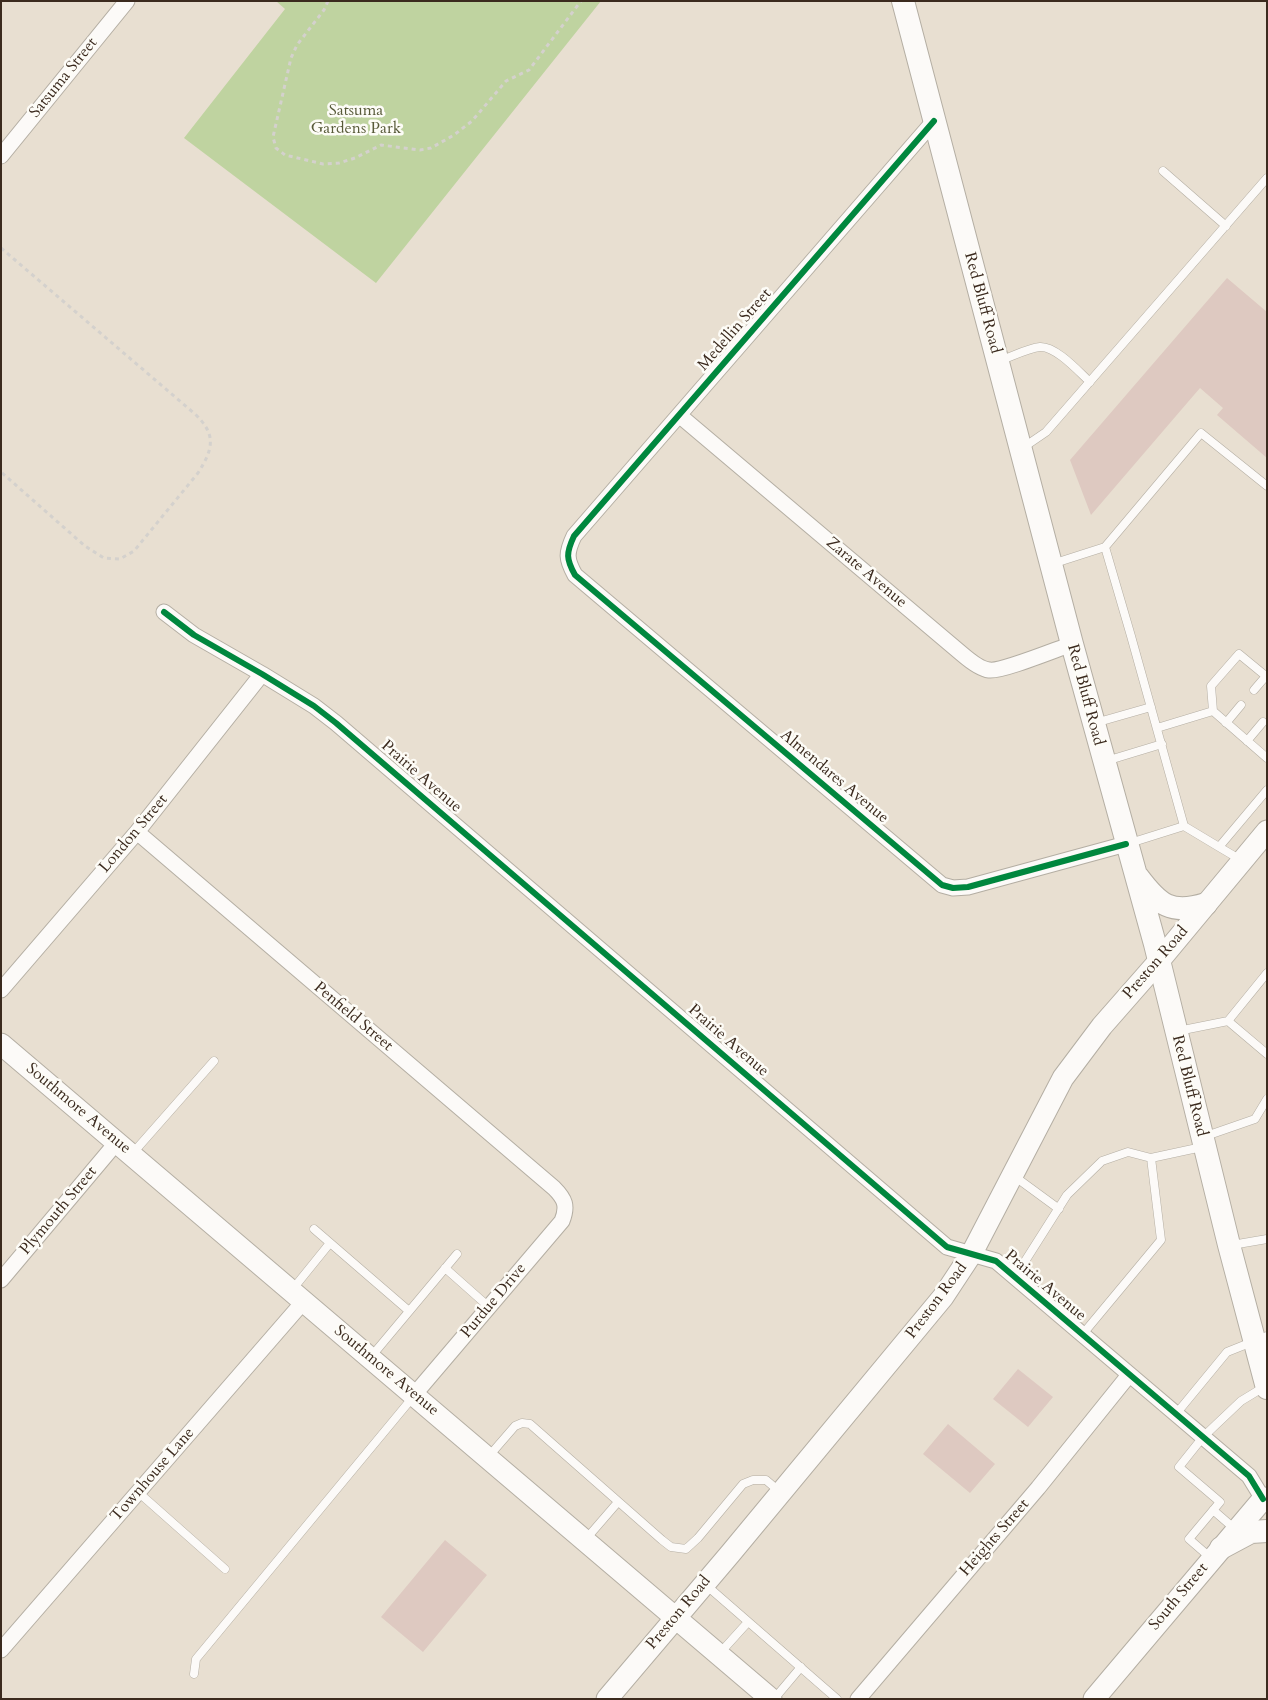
<!DOCTYPE html>
<html>
<head>
<meta charset="utf-8">
<style>
	body { margin:0 }
	#map { position:relative; width:1268px; height:1700px; overflow:hidden; background:#e8dfd1; font-family:Cardo,serif }
	canvas { display:block }
	.frame { position:absolute; inset:0; border:2px solid #3b2a1e; pointer-events:none }
</style>
</head>
<body>
<div id="map">
<canvas width="1268" height="1700"></canvas>
<div class="frame"></div>
</div>
<script>
const ctx = document.querySelector('canvas').getContext('2d');
ctx.lineJoin = 'round';
function fill(path, color) { ctx.fillStyle = color; ctx.fill(path, 'evenodd'); }
function strokePath(path, color, width, dash) { ctx.strokeStyle = color; ctx.lineWidth = width; ctx.lineCap = dash ? 'butt' : 'round'; ctx.setLineDash(dash || []); ctx.stroke(path); }
function label(font, color, halo, rows, align = 'center') {
  ctx.font = font + ' Cardo,serif'; ctx.lineWidth = 5; ctx.setLineDash([]); ctx.textBaseline = 'middle'; ctx.strokeStyle = halo; ctx.fillStyle = color; for (const [text, x, y, turn = 0] of rows) {
    ctx.save(); ctx.translate(x, y); ctx.rotate((+turn || 0) * Math.PI / 180); ctx.textAlign = isNaN(turn) ? turn : align; if (halo) ctx.strokeText(text, 0, 0); ctx.fillText(text, 0, 0); ctx.restore();
  }
}
fill(new Path2D(`
	M276,1H601L376,283L184,138L285,9Z`), '#bfd3a0');
fill(new Path2D(`
	M1227,278L1267,312V458L1217,415L1223,408L1200,388L1091,515L1070,460Z
	M1018,1369L1053,1397L1028,1427L993,1399Z
	M948,1424L995,1464L970,1493L923,1454Z
	M445,1540L487,1575L423,1652L381,1617Z`), '#dec9c1');
const lane = new Path2D(`
	M1163,171L1226,226
	M999,361C1011,357 1028,348 1040,347C1056,346 1079,372 1090,382
	M1024,447L1046,432L1267,178
	M1052,564L1105,547
	M1254,690L1266,676
	M1213,711L1211,686L1239,654L1267,677
	M1095,723L1151,707
	M1226,723L1241,705
	M1157,728L1213,711L1267,758
	M1247,741L1263,722
	M1106,761L1162,744
	M1184,826L1131,636L1105,547L1201,433L1267,486
	M1130,843L1184,826L1219,847L1267,790
	M1219,847L1241,860
	M1267,973L1228,1021L1267,1054
	M1178,1031L1228,1021
	M1206,1136L1255,1119L1267,1099
	M132,1154L214,1061
	M1014,1176L1059,1209
	M314,1229L409,1311
	M1232,1245L1267,1239
	M445,1268L489,1307
	M1015,1277L1067,1195L1102,1161L1128,1152L1151,1158L1202,1147
	M292,1290L330,1243
	M1082,1335L1161,1240L1151,1158
	M370,1358L457,1254
	M1176,1414L1227,1352L1267,1336
	M489,1456L515,1426L522,1423L530,1424L662,1540L671,1547L686,1549L698,1538L743,1484L753,1480H766L780,1492
	M138,1492L225,1569
	M1213,1510L1236,1530
	M586,1539L618,1502
	M1212,1559L1189,1539L1220,1502L1179,1467L1203,1437L1241,1401L1264,1387
	M706,1585L837,1699
	M720,1653L748,1622
	M194,1674L196,1659L413,1397
	M774,1699L801,1667`);
const street = new Path2D(`
	M934,121L574,536C566,553 566,559 575,575L942,885L953,888L968,887L1126,844
	M1,156L127,1
	M679,415L962,654C969,660 980,669 989,670C1001,672 1057,649 1072,644
	M164,612L194,635L262,674L314,706L336,723L947,1247L996,1261L1249,1476L1263,1499
	M137,832L554,1188C565,1199 568,1206 562,1221L414,1395
	M1,990L137,832L262,674
	M1,1280L117,1142
	M1,1650L304,1301
	M858,1699L1038,1488L1129,1375`);
const secondary = new Path2D(`
	M1,1044L771,1699
	M607,1699L730,1554L943,1297L972,1253L1063,1078L1102,1026L1159,961L1267,831
	M1094,1699L1263,1499L1267,1498`);
const primary = new Path2D(`
	M903,1L1072,644L1155,944L1229,1245L1267,1388
	M1138,877C1159,905 1171,915 1206,904
	M1221,1548L1251,1532L1267,1531`);
strokePath(lane, '#b4aea3', 9);
strokePath(street, '#b4aea3', 17);
strokePath(secondary, '#b4aea3', 23);
strokePath(primary, '#b4aea3', 24);
strokePath(new Path2D(`
	M328,1L324,10L297,45L291,58L273,137L276,148L285,155L323,164L339,163L355,158L381,145L420,150L431,148L454,135L472,121L506,81L529,70L581,1
	M1,248L195,414C217,435 213,449 198,473L134,551L120,559L104,558L99,555L85,546L1,472`), '#d4d1cd', 3, [4, 4]);
strokePath(lane, '#fcfaf8', 8);
strokePath(street, '#fcfaf8', 15);
strokePath(secondary, '#fcfaf8', 21);
strokePath(primary, '#fcfaf8', 22);
strokePath(new Path2D(`
	M934,121L574,536C566,553 566,559 575,575L942,885L953,888L968,887L1126,844
	M164,612L194,635L262,674L314,706L336,723L947,1247L996,1261L1249,1476L1263,1499`), '#00873e', 6);
label('16px', '#3b2a1e', '#fdfcf7', [
	["Satsuma Street",64,78,-51],
	["Red Bluff Road",982,303,75],
	["Medellin Street",735,330,-49],
	["Zarate Avenue",866,573,40],
	["Red Bluff Road",1085,695,75],
	["Prairie Avenue",421,777,41],
	["Almendares Avenue",834,777,40],
	["London Street",134,834,-50],
	["Preston Road",1156,963,-49],
	["Penfield Street",353,1017,40],
	["Prairie Avenue",728,1041,41],
	["Red Bluff Road",1189,1086,76],
	["Southmore Avenue",78,1109,40],
	["Plymouth Street",59,1211,-50],
	["Prairie Avenue",1045,1286,40],
	["Purdue Drive",494,1301,-50],
	["Preston Road",937,1301,-53],
	["Southmore Avenue",386,1371,40],
	["Townhouse Lane",153,1475,-49],
	["Heights Street",995,1538,-49],
	["South Street",1179,1597,-50],
	["Preston Road",679,1613,-50]
]);
label('16px', '#585a39', '#fdfcf7', [
	["Satsuma",356,111],
	["Gardens Park",356,129]
]);
</script>
</body>
</html>
